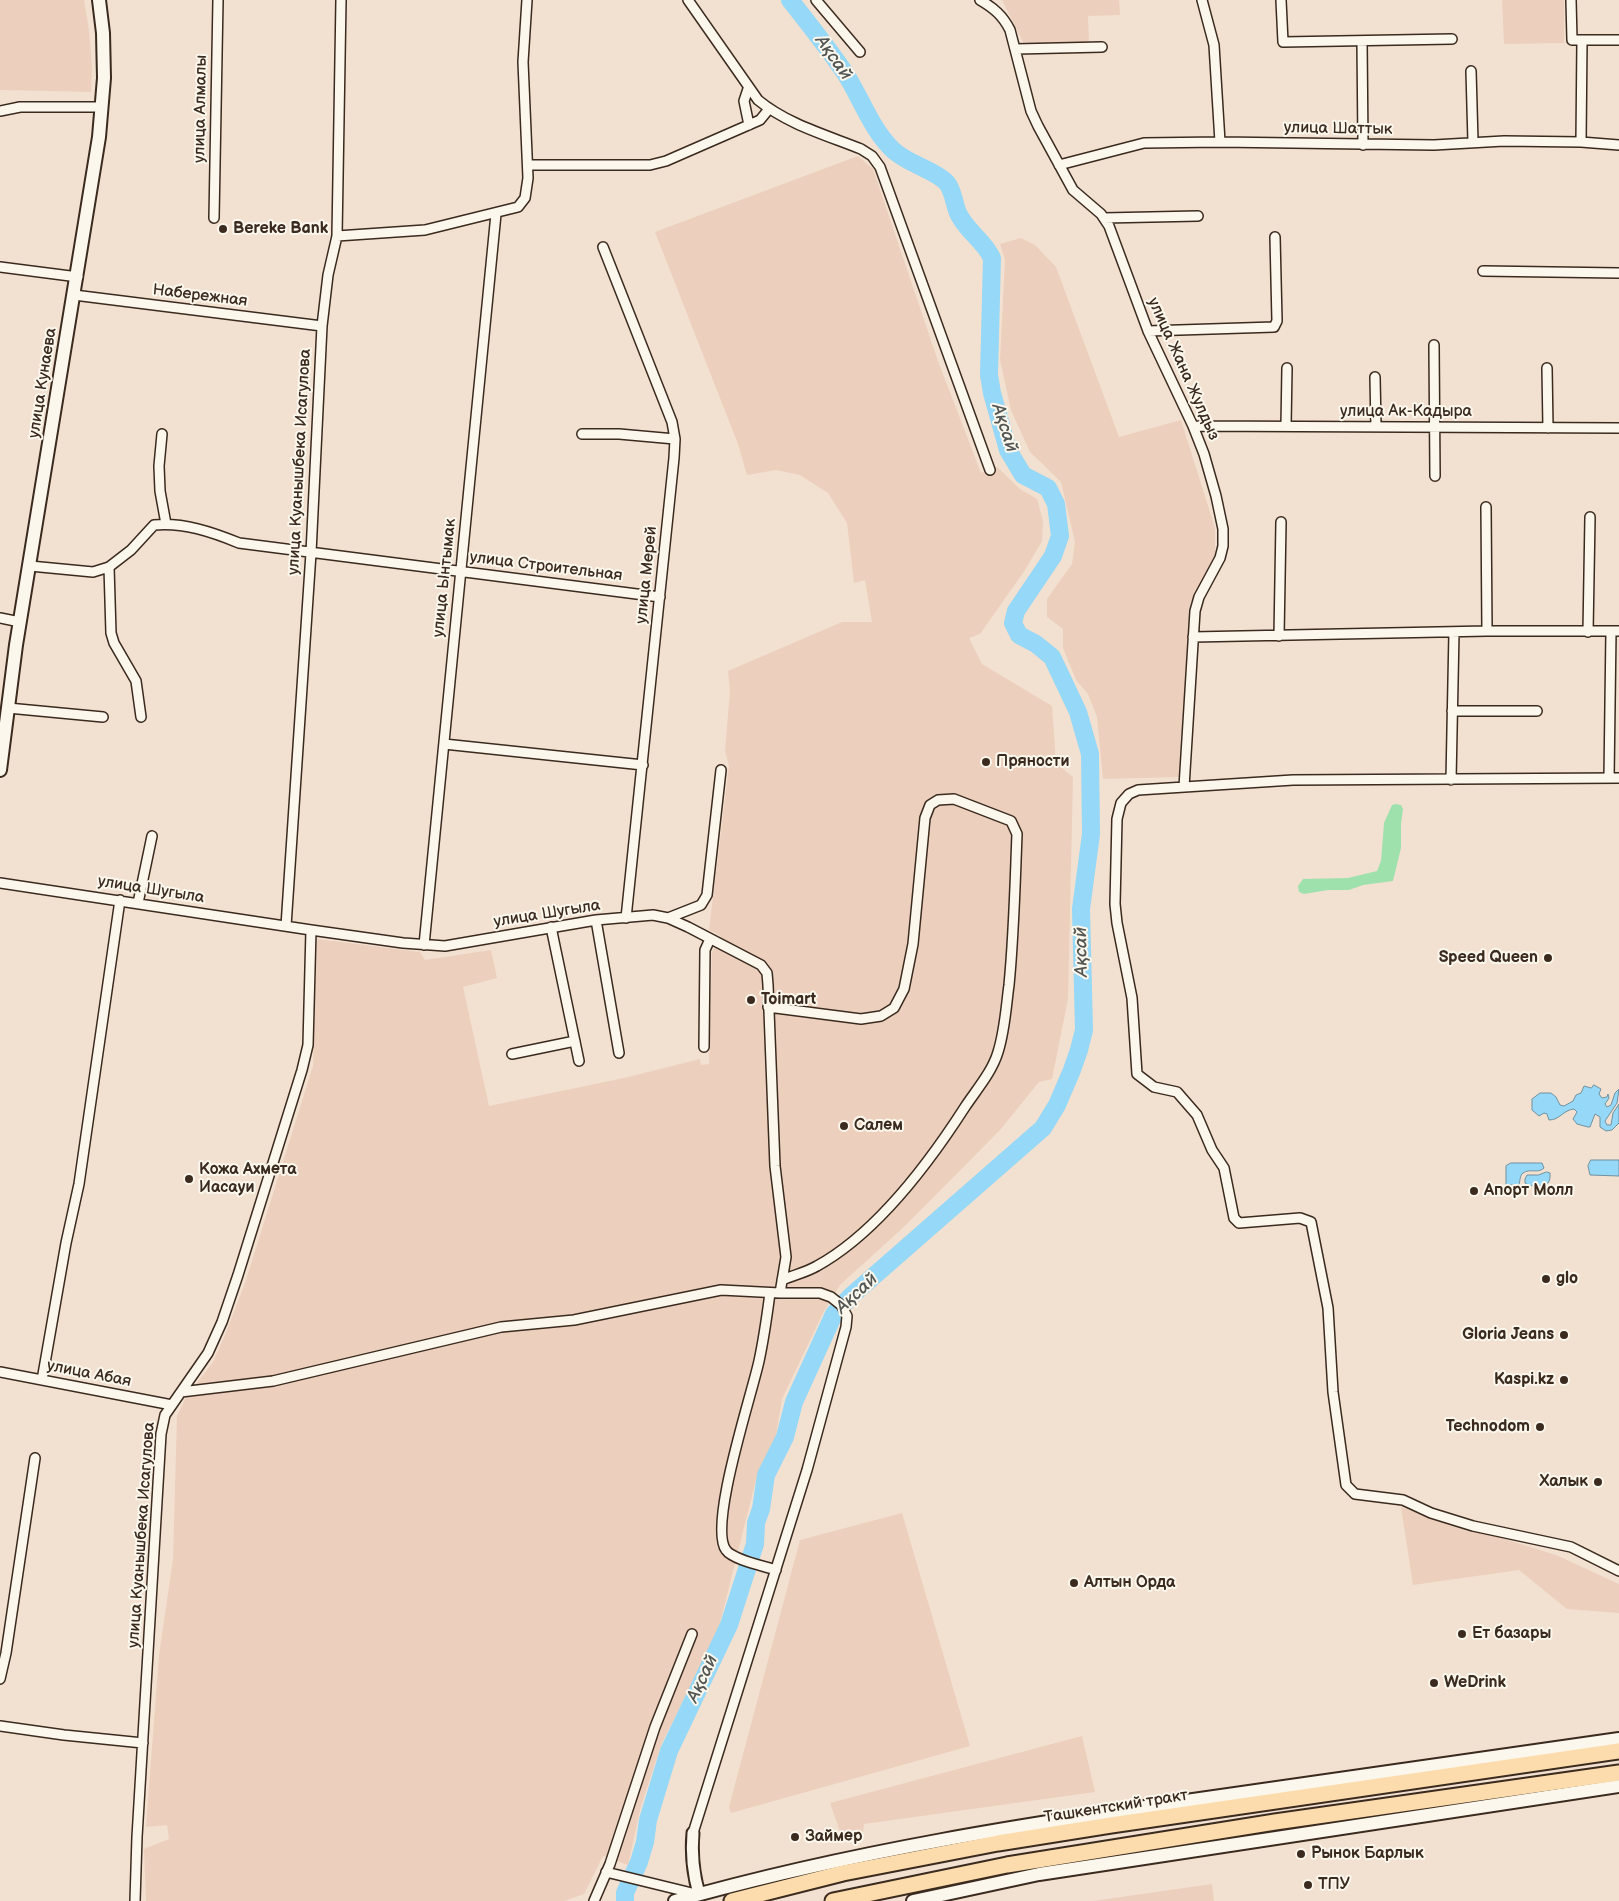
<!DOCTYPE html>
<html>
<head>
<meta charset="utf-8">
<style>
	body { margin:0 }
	canvas { display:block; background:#f2e0d0 }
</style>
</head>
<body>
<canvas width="1619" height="1901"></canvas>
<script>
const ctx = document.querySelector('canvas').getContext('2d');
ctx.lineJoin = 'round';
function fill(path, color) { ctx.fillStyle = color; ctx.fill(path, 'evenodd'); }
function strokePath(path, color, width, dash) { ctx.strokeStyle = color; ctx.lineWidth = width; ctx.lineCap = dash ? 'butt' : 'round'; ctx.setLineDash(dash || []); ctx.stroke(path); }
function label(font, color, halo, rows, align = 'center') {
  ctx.font = font + ' "Balsamiq Sans",sans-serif'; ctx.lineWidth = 4; ctx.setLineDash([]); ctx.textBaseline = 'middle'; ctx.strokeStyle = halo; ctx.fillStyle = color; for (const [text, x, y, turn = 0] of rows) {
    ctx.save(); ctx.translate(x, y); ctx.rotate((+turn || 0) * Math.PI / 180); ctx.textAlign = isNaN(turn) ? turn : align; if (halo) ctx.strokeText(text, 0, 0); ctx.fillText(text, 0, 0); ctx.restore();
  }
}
fill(new Path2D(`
	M0,0H84L89,30L92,68L91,92L0,90Z
	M1002,0H1119L1120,15L1088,16L1089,42L1024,44Z
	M1502,0H1564V43L1504,44Z
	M858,156L873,169L938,361L981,473L997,467L1020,489L1037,499L1043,521L1042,541L1025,570L980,634L969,638L982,664L1052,706L1056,763L1073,777L1068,999L1052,1079L1039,1082L1000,1130L906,1225L840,1285L824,1311L782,1399L775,1442L758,1472L718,1631L662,1743L641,1806L628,1865L603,1856L584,1894L564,1901H146L144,1849L169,1839L167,1825L146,1827L159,1655L173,1559L177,1416L186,1397L213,1362L225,1335L245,1283L313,1066L317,939L420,952L425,960L491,950L497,978L463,987L489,1106L624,1078L700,1059L701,1065L709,1064L712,952L721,936L709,930L729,766L725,751L730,691L728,671L842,622H872L865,580L854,583L847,523L828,493L800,475L776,470L747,475L738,444L655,232Z
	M1021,238L1035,245L1056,267L1119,437L1181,420L1215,528V555L1190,604L1179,777L1103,779L1097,717L1088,694L1076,680L1063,648V629L1047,617V599L1072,564L1075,542L1061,482L1030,452L1011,410L1000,360L1005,260L1000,244Z
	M1401,1507L1556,1555L1619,1584V1613L1567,1609L1519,1570L1413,1585Z
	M902,1513L970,1746L731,1813L729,1807L800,1540Z
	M1082,1736L1095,1792L864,1824L863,1833L842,1837L830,1803Z
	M1212,1884L1214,1901H1093Z`), '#ecd0bd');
fill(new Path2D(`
	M1396,804L1401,805L1403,809L1401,824V848L1393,881L1363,885L1349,890H1328L1304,894L1299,892L1298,886L1303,879L1348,878L1377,871L1381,861L1384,823L1392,805Z`), '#9fe1ac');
const water = new Path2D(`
	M1594,1085L1601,1089L1599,1094L1602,1098L1607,1097L1608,1094L1609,1098L1605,1104L1607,1107L1611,1105L1615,1093L1619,1089L1617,1103L1605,1121L1607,1125H1611L1613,1113L1619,1104V1123L1612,1130L1606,1131L1600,1127V1117L1595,1114L1590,1127H1588L1577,1124L1573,1119L1577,1112L1574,1109C1563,1110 1560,1120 1549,1120L1547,1114L1544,1113L1539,1116L1532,1110V1099L1540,1093H1551L1556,1097L1560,1105L1564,1106L1573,1101L1576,1095L1581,1093L1584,1086L1591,1088Z
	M1591,1160H1619V1176L1590,1175L1588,1166Z
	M1511,1163H1542L1544,1168C1538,1174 1530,1168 1523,1173C1520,1175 1520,1181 1519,1185H1506V1166Z
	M1547,1172L1550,1173C1551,1190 1540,1184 1530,1186L1525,1183V1179L1527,1175H1538Z`);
fill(water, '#95d8f7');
strokePath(water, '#7192a0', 1);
strokePath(new Path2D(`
	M625,1901V1893L639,1862L645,1842L648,1820L669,1751L729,1625L755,1544L756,1523L761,1509L766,1475L785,1437L794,1402L834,1314L851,1296L1043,1128L1057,1105L1072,1070L1079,1050L1084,1030L1081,909L1091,834L1090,754L1078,712L1052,657L1036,644L1019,635L1013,623L1016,611L1053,556L1060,536L1056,504L1048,488L1023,475L1008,450L992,393L989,375L992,258C983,239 966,231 958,213C954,204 953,188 945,181C930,168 908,164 893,150C871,129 861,98 845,73C828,48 809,24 790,0`), '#95d8f7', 18);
const minor = new Path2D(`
	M688,0L758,100C787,124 826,135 861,149L872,156L880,167L990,470
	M816,0L860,52
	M980,0C994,8 1003,16 1010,30L1031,111L1038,126L1073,190L1101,214L1109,226L1148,331L1193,426L1204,454L1216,496L1223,529V546L1220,558L1199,597L1195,611L1184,787
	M1202,0L1214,45L1220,142
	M1281,0L1283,42L1452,39
	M1571,0L1572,40H1619
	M1362,41L1363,145
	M1016,49L1102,47
	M1471,71L1473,142
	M748,89L744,101L749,125
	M0,111L20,107H102
	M1581,142L1582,40
	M528,165H650L666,161L760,120L769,109
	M1059,165L1144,143L1220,142L1434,145L1504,141L1581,142L1619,145
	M214,218L218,0
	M1104,218L1198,216
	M337,236L425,230L518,207L525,198L528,178L523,62L527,0
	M603,247L672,422L675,439L674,458L626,918
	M0,267L78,277
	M1483,271L1619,273
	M74,295L322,326
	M1148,331L1274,327L1277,321L1275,237
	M1434,345L1435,476
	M1547,368L1548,428
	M1375,377L1376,427
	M1193,426L1619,428
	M1286,426L1287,368
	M162,434L159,466L160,491L166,524
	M582,434H619L675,439
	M1486,507L1487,631
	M30,566L93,572L109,567L131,550L154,525C183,522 212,532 239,543L660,597
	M109,567L111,633L114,643L136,681L141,717
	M0,618L20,622
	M1588,632L1590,517
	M1279,636L1281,522
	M1193,637L1487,631H1619
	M8,708L103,717
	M1452,711H1537
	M444,744L643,765
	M1609,778L1611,631
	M1619,778L1293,780L1138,790L1129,794L1121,803L1117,819L1115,904L1117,923L1132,998L1137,1074L1154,1087L1177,1092L1197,1115L1212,1150L1224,1168L1234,1218L1239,1223L1300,1218L1311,1222L1328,1308L1333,1392L1346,1485L1355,1494L1403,1500L1431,1513L1473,1526L1571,1547L1619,1571
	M1451,780L1454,632
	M0,883L311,930L403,943L445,946L596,920L653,915L668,918L688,927L761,965L767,973L768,985L775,1166L786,1257L780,1293
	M138,903L152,836
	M668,918L701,905L707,895L721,770
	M596,920L619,1053
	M286,926L311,553L322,326L328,275L337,236L341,0
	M551,927L579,1061
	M424,945L496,214
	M768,1007L861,1019L881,1016L894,1008L904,989L913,944L925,818L930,805L938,800L954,799L1011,821L1017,834C1015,885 1014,934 1009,985C1006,1007 1005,1030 998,1052C992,1072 977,1089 965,1107C929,1163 877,1233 817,1266C807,1272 794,1275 782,1280
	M704,1047L705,950L710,939
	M512,1054L575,1041
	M770,1293C767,1316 764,1338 759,1361C752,1394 708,1526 726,1550C733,1560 764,1566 776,1570
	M0,1372L172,1405
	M42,1380L66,1243L79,1184L120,900
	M181,1392L273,1381L501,1327L574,1320L721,1290L780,1293H820L831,1297L841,1305L847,1316L846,1327L807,1470L693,1833
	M0,1679L6,1653L35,1458
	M0,1726L64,1735L143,1743
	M606,1872L696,1894
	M135,1901L137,1837L161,1434L165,1415L208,1353L222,1322L238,1275L302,1070L308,1045L311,930
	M594,1901L610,1864L655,1727L692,1634`);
const tertiary = new Path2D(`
	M693,1833C691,1855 693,1873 699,1894`);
const secondary = new Path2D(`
	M0,770L16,645L99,137L104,78L103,33L99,0
	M675,1901C851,1851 1032,1823 1214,1797C1349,1778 1484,1759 1619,1739
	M913,1901L1039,1874L1619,1786`);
const trunk = new Path2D(`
	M732,1901L843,1873L998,1843L1111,1825L1619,1751
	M833,1901L1007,1865L1275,1822L1619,1773`);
strokePath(minor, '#3b2a1e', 12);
strokePath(tertiary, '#3b2a1e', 15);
strokePath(secondary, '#3b2a1e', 16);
strokePath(trunk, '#3b2a1e', 19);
strokePath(minor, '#fbf7ec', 9);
strokePath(tertiary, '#fbf7ec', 11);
strokePath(secondary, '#fbf7ec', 12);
strokePath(trunk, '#fcdcac', 15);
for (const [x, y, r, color] of [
	[223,229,5,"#3b2a1e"],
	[986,762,5,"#3b2a1e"],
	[1548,958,5,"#3b2a1e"],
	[751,1000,5,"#3b2a1e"],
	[844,1126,5,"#3b2a1e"],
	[189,1179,5,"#3b2a1e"],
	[1474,1191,5,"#3b2a1e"],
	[1546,1279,5,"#3b2a1e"],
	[1564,1335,5,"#3b2a1e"],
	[1564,1380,5,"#3b2a1e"],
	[1540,1427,5,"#3b2a1e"],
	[1598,1482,5,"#3b2a1e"],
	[1074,1583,5,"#3b2a1e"],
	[1462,1634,5,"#3b2a1e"],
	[1434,1683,5,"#3b2a1e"],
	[795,1837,5,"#3b2a1e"],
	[1301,1854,5,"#3b2a1e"],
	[1308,1885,5,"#3b2a1e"]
]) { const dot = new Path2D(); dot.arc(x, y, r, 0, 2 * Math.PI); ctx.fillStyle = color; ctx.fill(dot); strokePath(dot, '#fbf7ec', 2); }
label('16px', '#3b2a1e', '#fbf7ec', [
	["улица Алмалы",201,109,-89],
	["улица Шаттык",1338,129,1],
	["Набережная",200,296,7],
	["улица Жана Жулдыз",1183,369,66],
	["улица Кунаева",43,383,-81],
	["улица Ак-Кадыра",1406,412],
	["улица Куанышбека Исагулова",300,462,-87],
	["улица Строительная",546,567,7],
	["улица Мерей",647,575,-84],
	["улица Ынтымак",445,578,-84],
	["улица Шугыла",151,890,9],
	["улица Шугыла",547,914,-9],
	["улица Абая",89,1374,11],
	["улица Куанышбека Исагулова",142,1535,-86],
	["Ташкентский тракт",1116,1807,-9]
]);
label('bold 16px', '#3b2a1e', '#fbf7ec', [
	["Bereke Bank",233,229],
	["Пряности",996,762],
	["Speed Queen",1538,958,"right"],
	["Toimart",761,1000],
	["Салем",854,1126],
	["Кожа Ахмета",199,1170],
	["Иасауи",199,1188],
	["Апорт Молл",1484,1191],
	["glo",1556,1279],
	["Gloria Jeans",1554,1335,"right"],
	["Kaspi.kz",1554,1380,"right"],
	["Technodom",1530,1427,"right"],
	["Халык",1588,1482,"right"],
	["Алтын Орда",1084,1583],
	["Ет базары",1472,1634],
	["WeDrink",1444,1683],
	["Займер",805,1837],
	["Рынок Барлык",1311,1854],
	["ТПУ",1318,1885]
], 'left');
label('italic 18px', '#525654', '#fbf7ec', [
	["Ақсай",833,58,55],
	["Ақсай",1004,428,72],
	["Ақсай",1082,952,-91],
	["Ақсай",857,1294,-43],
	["Ақсай",703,1679,-65]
]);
</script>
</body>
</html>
